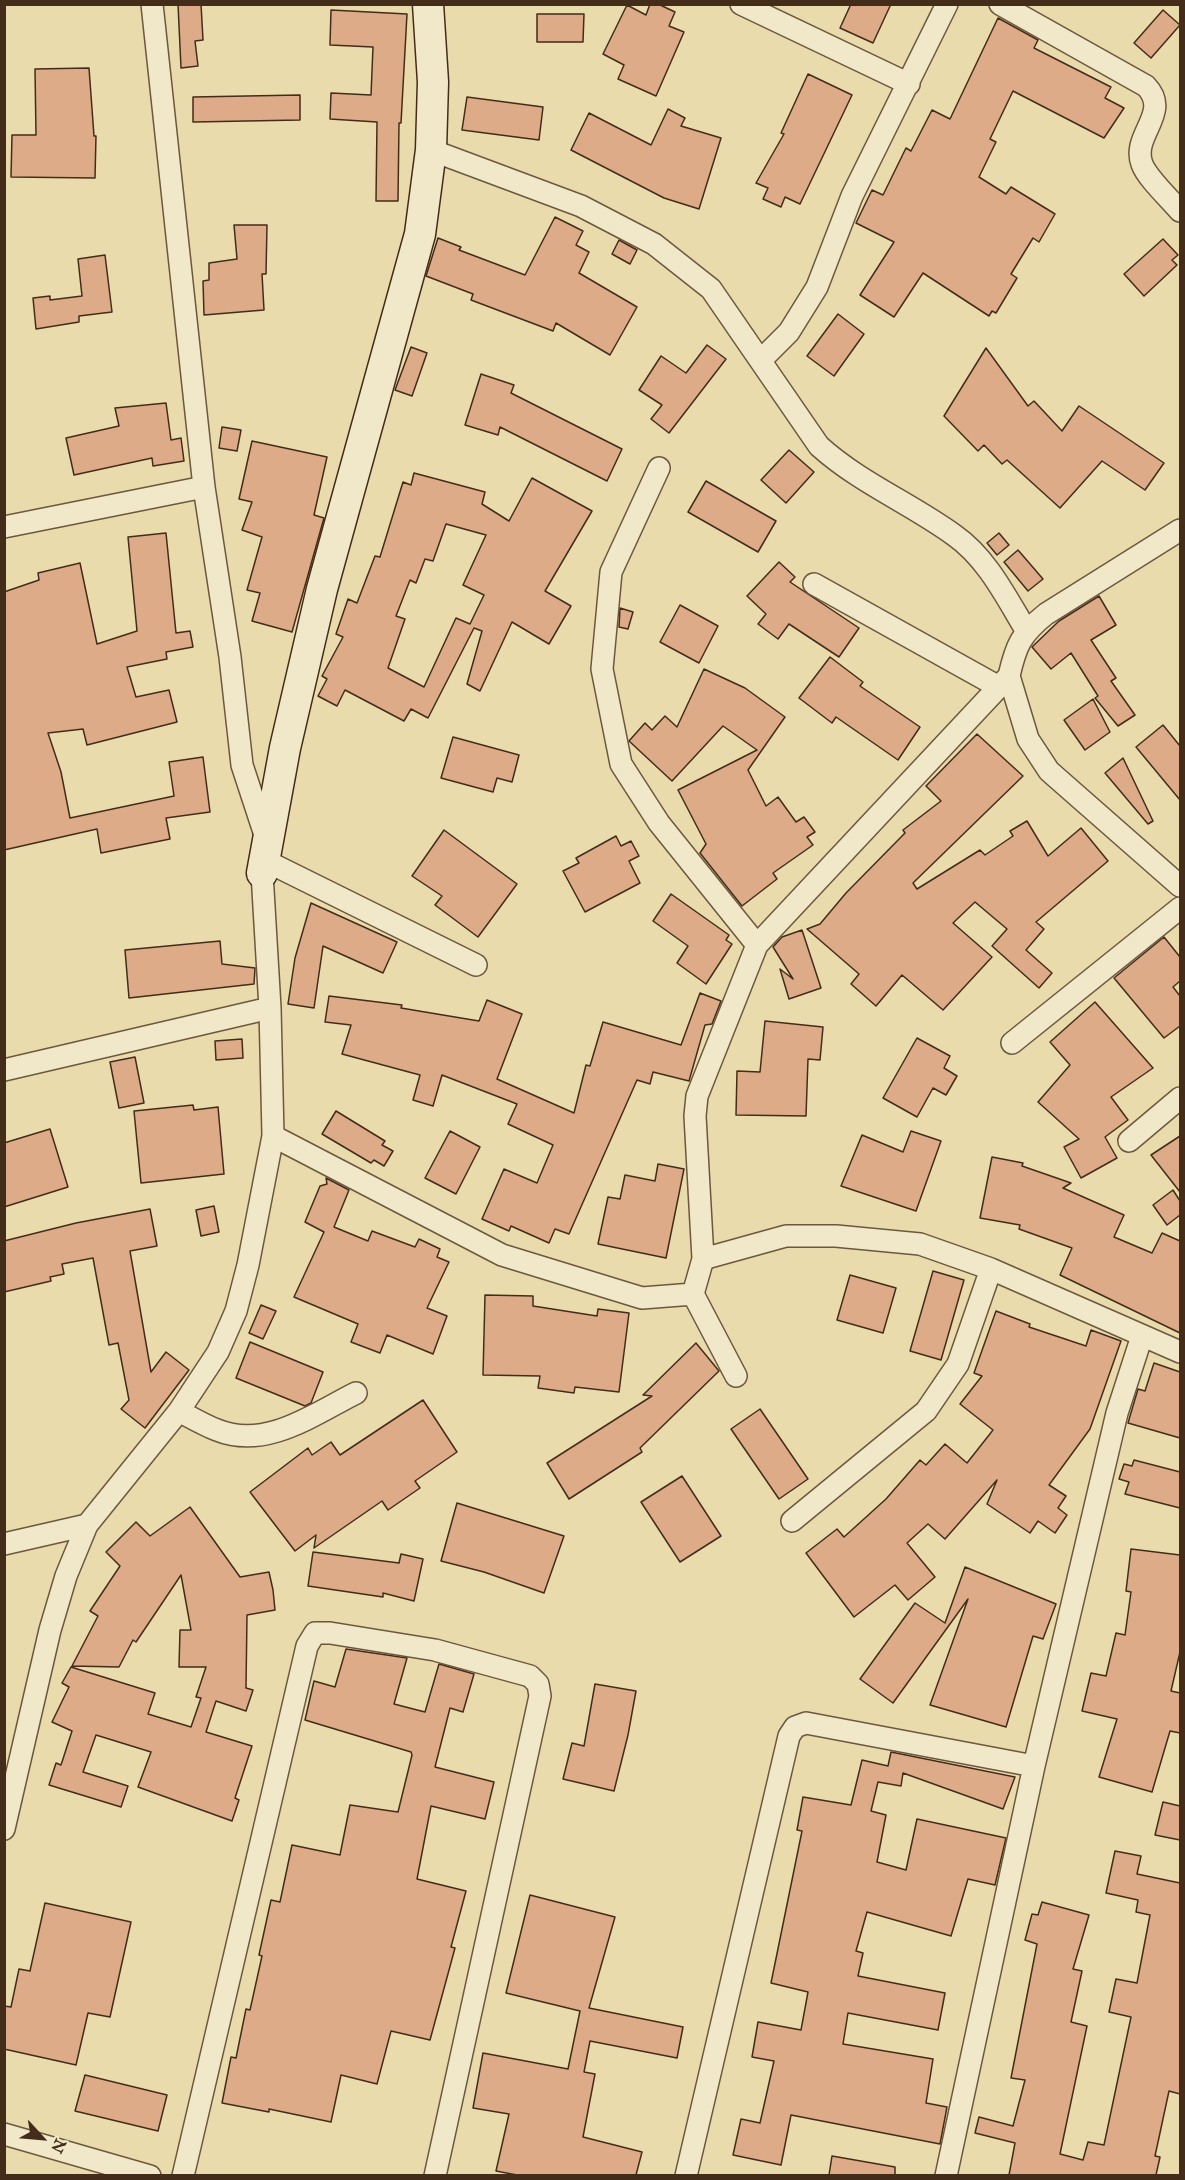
<!DOCTYPE html>
<html>
<head>
<meta charset="utf-8">
<style>
	body { margin:0 }
	#map { position:relative; width:1185px; height:2180px; overflow:hidden; background:#e9dbac; font-family:"IM FELL Great Primer",serif }
	canvas { display:block }
	.frame { position:absolute; inset:0; border:6px solid #432d1a; pointer-events:none }
	.north { position:absolute; left:12px; top:2108px; width:60px; height:60px; -webkit-text-stroke:4px #f1e8c9; paint-order:stroke; rotate:116deg; font-size:16px; font-weight:700; line-height:24px; text-align:center; color:#432d1a }
	.north::after { content:''; display:block; margin:auto; width:21px; height:27px; background:#432d1a; clip-path:polygon(50% 0,100% 100%,50% 72%,0 100%) }
</style>
</head>
<body>
<div id="map">
<canvas width="1185" height="2180"></canvas>
<div class="frame"></div>
<div class="north">N</div>
</div>
<script>
const ctx = document.querySelector('canvas').getContext('2d');
ctx.lineJoin = 'round';
function fill(path, color) { ctx.fillStyle = color; ctx.fill(path, 'evenodd'); }
function strokePath(path, color, width, dash) { ctx.strokeStyle = color; ctx.lineWidth = width; ctx.lineCap = dash ? 'butt' : 'round'; ctx.setLineDash(dash || []); ctx.stroke(path); }
const building = new Path2D(`
	M178,4H201L203,40L195,41L198,66L181,68Z
	M650,4H658L675,12L669,26L684,32L656,96L618,79L624,65L603,54L627,5L646,15Z
	M851,4H891L873,43L840,28Z
	M331,10L407,14L401,123H399L398,201H376L377,122L330,119L331,93L371,95L373,47L330,45Z
	M1163,10L1180,25L1151,58L1134,43Z
	M537,14H584L583,42H537Z
	M998,18L1038,40L1034,48L1111,87L1105,98L1124,108L1104,138L1013,91L990,139L996,142L979,177L1006,194L1011,187L1055,214L1039,242L1033,238L1011,274L1017,278L996,313L992,311L989,316L923,273L894,317L860,295L894,242L856,223L872,190L883,195L906,148L911,151L932,110L950,119Z
	M89,68L94,136H96L95,178L11,177L12,135H36L35,69Z
	M808,74L852,95L800,204L785,197L781,207L763,199L768,188L756,183L784,134L781,133Z
	M300,95V120L193,122V97Z
	M467,97L543,107L539,140L462,130Z
	M668,109L685,118L681,126L721,138L699,209L664,198L571,150L589,113L651,145Z
	M555,217L583,231L576,245L589,252L579,273L637,307L610,355L556,323L553,331L471,300L473,294L426,276L438,238L461,247L459,250L525,275Z
	M234,225H267L266,274H262L264,310L204,315L203,281L209,280V263L237,259Z
	M1163,239L1178,255L1172,260L1177,265L1144,296L1124,274Z
	M619,240L637,250L630,264L612,254Z
	M105,255L112,312L79,316V322L36,329L33,298L50,296V300L82,296L78,259Z
	M838,314L864,334L834,376L807,356Z
	M707,345L726,359L669,433L651,419L662,405L639,390L661,356L686,373Z
	M411,347L427,353L412,396L395,390Z
	M986,348L1028,406L1034,401L1062,431L1079,406L1164,463L1145,490L1102,461L1060,508L1007,460L1002,464L984,445L978,451L944,416Z
	M481,374L514,385L511,393L622,449L607,481L500,427L498,435L465,425Z
	M166,403L171,440L181,438L184,461L153,466L152,458L74,475L66,438L119,426L115,408Z
	M222,427L241,430L237,451L219,448Z
	M252,441L327,457L314,515L324,518L292,632L252,621L260,593L247,590L262,537L242,530L252,502L239,499Z
	M789,450L814,472L786,503L761,480Z
	M414,473L485,492L482,504L509,521L532,478L592,511L545,591L571,606L549,644L512,622L480,691L467,684L482,631L474,628L428,718L411,709L404,721L345,690L337,706L318,696L327,679L322,676L343,637L336,634L348,599L357,603L375,556L380,557L403,482L411,485ZM446,524L486,535L463,585L484,595L470,624L456,618L424,687L388,668L405,619L396,616L410,580L416,583L425,559L433,561Z
	M706,481L776,521L758,552L688,512Z
	M166,533L176,633L190,631L193,647L166,652L167,659L127,667L136,697L169,690L177,722L87,745L83,729L48,733L61,772L70,818L174,796L169,762L203,757L210,812L166,818L170,839L101,853L97,829L4,850V592L39,580L38,573L80,563L97,644L137,631L128,537Z
	M999,533L1009,545L997,555L987,543Z
	M1018,550L1043,579L1028,591L1004,562Z
	M779,562L795,577L790,582L859,628L839,657L789,624L778,639L758,624L766,614L747,596Z
	M1099,596L1116,625L1091,640L1116,678L1111,681L1135,715L1118,726L1095,698L1098,696L1071,653L1051,669L1032,647L1059,621Z
	M680,605L718,626L699,663L660,642Z
	M620,608L633,612L628,629L619,627Z
	M830,657L863,682L860,686L920,727L898,760L836,717L832,723L799,698Z
	M704,669L745,688L785,717L748,770L766,806L778,797L796,822L804,817L815,832L807,837L813,845L773,873L777,879L742,906L700,853L706,844L678,790L757,750L723,726L672,781L629,741L645,723L652,730L665,716L677,727Z
	M1093,699L1110,732L1085,750L1064,720Z
	M1163,725L1180,746V800L1136,747Z
	M977,734L1023,776L913,883L917,889L980,850L985,855L1013,836L1010,831L1027,821L1048,856L1081,828L1108,861L1036,922L1044,929L1026,950L1052,973L1039,988L992,946L1007,929L975,902L953,923L992,957L943,1010L902,975L876,1006L851,984L859,974L807,929L820,924L846,893L905,833L903,830L941,801L926,786Z
	M453,737L519,755L512,782L497,778L493,792L441,778Z
	M1123,758L1153,821L1148,824L1105,773Z
	M444,830L517,884L478,937L435,905L442,896L412,876Z
	M616,836L621,846L631,841L639,856L629,861L640,883L585,912L563,871L579,863L576,858Z
	M671,894L729,935L726,940L732,944L706,984L677,963L688,946L653,921Z
	M311,903L397,942L383,973L323,946L314,1008L288,1004L295,958Z
	M802,930L821,988L789,999L780,969L793,979L773,947L782,937Z
	M1164,937L1180,957V981L1173,987L1180,996V1026L1164,1038L1114,978Z
	M220,941L222,964L255,968L254,984L129,998L125,950Z
	M700,993L721,1001L712,1024L705,1025L689,1081L653,1072L650,1084L637,1080L569,1234L555,1229L549,1243L511,1226L509,1231L482,1219L504,1169L537,1183L553,1145L508,1124L517,1104L442,1075L433,1106L413,1100L420,1075L342,1054L351,1025L325,1022L329,996L402,1005L401,1008L479,1021L487,1000L522,1014L497,1079L574,1113L586,1065L590,1066L603,1022L681,1045Z
	M1095,1002L1153,1068L1111,1097L1128,1120L1105,1137L1117,1158L1081,1178L1064,1147L1079,1139L1038,1102L1070,1065L1050,1042Z
	M765,1021L823,1027L820,1060L808,1059L806,1116L736,1115L737,1071L760,1072Z
	M917,1038L950,1056L944,1068L957,1076L946,1095L933,1088L917,1117L883,1098Z
	M242,1039L243,1058L216,1060L215,1041Z
	M135,1057L144,1103L119,1108L110,1062Z
	M193,1105L194,1110L218,1107L224,1174L141,1183L134,1111Z
	M336,1111L385,1141L382,1145L393,1151L384,1166L374,1160L371,1163L322,1134Z
	M50,1129L68,1187L4,1207V1143Z
	M450,1131L480,1147L456,1194L425,1178Z
	M911,1131L941,1141L916,1211L841,1186L862,1135L903,1152Z
	M1180,1136V1192L1151,1155Z
	M992,1157L1023,1163L1022,1166L1071,1183L1063,1188L1124,1215L1114,1237L1152,1253L1162,1233L1180,1241V1333L1060,1275L1072,1248L1019,1229L1020,1225L980,1218Z
	M658,1164L684,1169L666,1258L598,1244L608,1197L620,1199L625,1175L655,1181Z
	M326,1178L349,1190L334,1227L368,1241L372,1231L415,1247L419,1239L440,1249L437,1257L449,1262L427,1308L447,1316L433,1354L387,1335L380,1353L351,1342L358,1324L294,1297L324,1232L305,1222L320,1186L327,1184Z
	M1173,1190L1180,1201V1215L1167,1225L1153,1205Z
	M214,1206L219,1232L201,1236L196,1210Z
	M150,1209L157,1246L130,1251L151,1372L166,1352L189,1370L145,1428L121,1409L129,1400L118,1343L109,1345L93,1258L62,1264L64,1274L50,1277L51,1281L4,1292V1241L76,1223Z
	M933,1271L964,1280L941,1360L910,1351Z
	M850,1275L896,1288L883,1333L837,1320Z
	M485,1295L533,1296V1306L597,1316L598,1309L629,1313L619,1392L575,1387L574,1393L538,1388L540,1376L483,1375Z
	M261,1305L276,1311L263,1339L249,1333Z
	M996,1311L1030,1324L1029,1327L1086,1346L1091,1330L1121,1341L1090,1429L1049,1485L1066,1496L1058,1508L1067,1515L1055,1533L1038,1521L1030,1533L987,1504L997,1480L945,1539L928,1524L907,1543L935,1577L908,1600L895,1585L854,1617L806,1553L837,1529L844,1537L886,1499L920,1460L926,1465L945,1444L967,1463L993,1430L960,1404L982,1376L974,1373Z
	M250,1342L323,1372L311,1403L305,1406L236,1378Z
	M696,1343L719,1371L640,1448L642,1452L569,1499L547,1463L652,1396L643,1395Z
	M1154,1363L1180,1372V1438L1128,1423L1138,1389L1145,1391Z
	M423,1400L457,1452L415,1481L420,1488L388,1510L382,1501L314,1548L316,1535L295,1551L250,1492L308,1448L312,1455L331,1442L340,1455Z
	M760,1409L808,1479L779,1499L731,1429Z
	M1134,1460L1180,1472V1508L1125,1494L1129,1482L1119,1479L1124,1464L1132,1466Z
	M682,1476L721,1536L680,1562L641,1502Z
	M457,1503L564,1536L544,1593L484,1572L441,1561Z
	M190,1507L240,1577L269,1572L273,1590L275,1610L247,1615L246,1688L253,1690L246,1711L216,1701L206,1732L252,1746L235,1798L239,1800L232,1821L138,1787L151,1752L96,1735L83,1772L128,1786L121,1807L49,1785L56,1763L61,1765L72,1731L52,1722L69,1687L62,1683L71,1667L155,1693L148,1714L191,1727L201,1698L196,1697L206,1667H179L180,1630H191L181,1575L136,1642L133,1640L119,1667L72,1666L98,1616L90,1611L120,1566L106,1552L136,1522L150,1536Z
	M1131,1549L1180,1555V1652L1171,1691L1180,1693V1733L1170,1731L1152,1792L1099,1777L1117,1719L1082,1711L1091,1673L1106,1676L1116,1633L1125,1635L1131,1592L1126,1591Z
	M313,1552L399,1563L401,1554L423,1559L414,1601L383,1593V1597L308,1586Z
	M965,1567L1056,1604L1043,1639L1033,1636L1006,1727L930,1705L968,1599L893,1703L860,1679L915,1603L945,1623Z
	M346,1649L407,1658L394,1704L425,1712L439,1664L474,1674L463,1712L450,1708L435,1767L494,1782L485,1819L431,1806L417,1879L466,1891L451,1947L455,1948L430,2040L391,2031L377,2084L341,2075L331,2122L269,2109V2112L222,2103L231,2057L236,2058L246,2009L250,2010L262,1956L259,1955L271,1900L280,1902L292,1845L340,1855L350,1805L398,1812L412,1755L411,1752L305,1720L314,1681L335,1687Z
	M595,1684L636,1691L628,1735L614,1791L563,1779L572,1743L584,1746Z
	M891,1752L1015,1777L1003,1809L903,1773L901,1786L878,1782L871,1811L886,1815L877,1862L906,1870L917,1819L1006,1838L995,1885L968,1879L951,1936L867,1912L856,1951L863,1953L858,1976L945,1993L938,2030L848,2013L843,2044L933,2059L926,2103L947,2107L940,2144L791,2115L781,2165L733,2155L741,2119L760,2123L774,2061L752,2057L758,2022L801,2030L808,1992L771,1983L802,1831L797,1830L803,1797L851,1805L862,1760L888,1766Z
	M1163,1802L1180,1806V1840L1155,1835Z
	M1115,1851L1141,1856L1137,1874L1180,1883V2094L1169,2091L1155,2156L1160,2157L1156,2175H1009L1015,2143L975,2133L979,2117L1013,2126L1025,2080L1011,2078L1037,1944L1025,1940L1032,1914L1038,1915L1042,1902L1089,1915L1073,1969L1082,1971L1071,2022L1087,2026L1060,2154L1083,2160L1088,2142L1104,2145L1131,2017L1109,2012L1116,1979L1137,1983L1150,1915L1136,1912L1138,1900L1106,1893Z
	M530,1895L615,1917L589,2008L683,2027L677,2058L590,2041L584,2072L595,2074L583,2137L642,2152L636,2175H517L496,2171L509,2114L473,2108L483,2053L568,2069L580,2011L506,1993Z
	M45,1903L131,1922L110,2017L88,2013L76,2065L4,2049V2006L11,2007L19,1969L30,1971Z
	M85,2075L167,2095L158,2131L75,2111Z
	M832,2156L895,2167V2175H829Z`);
fill(building, '#ddab88');
strokePath(building, '#432d1a', 1.5);
const street = new Path2D(`
	M152,4L204,487L230,657L242,765L266,838
	M741,4L909,84
	M1000,4L1146,86C1172,113 1131,135 1142,164C1147,178 1170,199 1180,211
	M431,150L581,206L654,244L711,289L819,446C860,483 910,503 954,535C987,558 1006,597 1026,630
	M761,360L789,332L817,287L852,196L947,4
	M659,468L611,572L602,669L621,764L659,823L757,945
	M4,527L204,487
	M814,584L997,686
	M1009,676L1028,739L1049,771L1180,886
	M266,861L476,965
	M1012,1043L1180,908
	M4,1070L270,1008
	M273,1136L502,1255L642,1298L693,1294
	M1129,1141L1180,1098
	M703,1259L786,1236H836L920,1244L991,1269L1180,1352
	M736,1376L693,1294L703,1259L695,1116L697,1096L757,945L1009,676C1016,645 1021,634 1046,614L1180,530
	M179,1411C192,1418 204,1425 217,1430C266,1450 314,1414 356,1393
	M792,1521L926,1411L958,1364L991,1269
	M4,1544L87,1525
	M4,1829L50,1630L66,1576L87,1525L179,1411L218,1352L236,1311L248,1265L273,1136L270,1008L262,873
	M4,2134L150,2176
	M183,2176L307,1646L315,1633H330L435,1650L530,1676L538,1684L540,1696L435,2176
	M686,2176L789,1736L795,1727L806,1723L1034,1766
	M946,2176L1034,1766L1117,1413L1142,1336`);
const secondary = new Path2D(`
	M262,873L285,748L322,589L420,234L431,150L433,82L428,4`);
strokePath(street, '#6c583e', 24);
strokePath(secondary, '#432d1a', 33);
strokePath(street, '#f1e8c9', 21);
strokePath(secondary, '#f1e8c9', 30);
</script>
</body>
</html>
